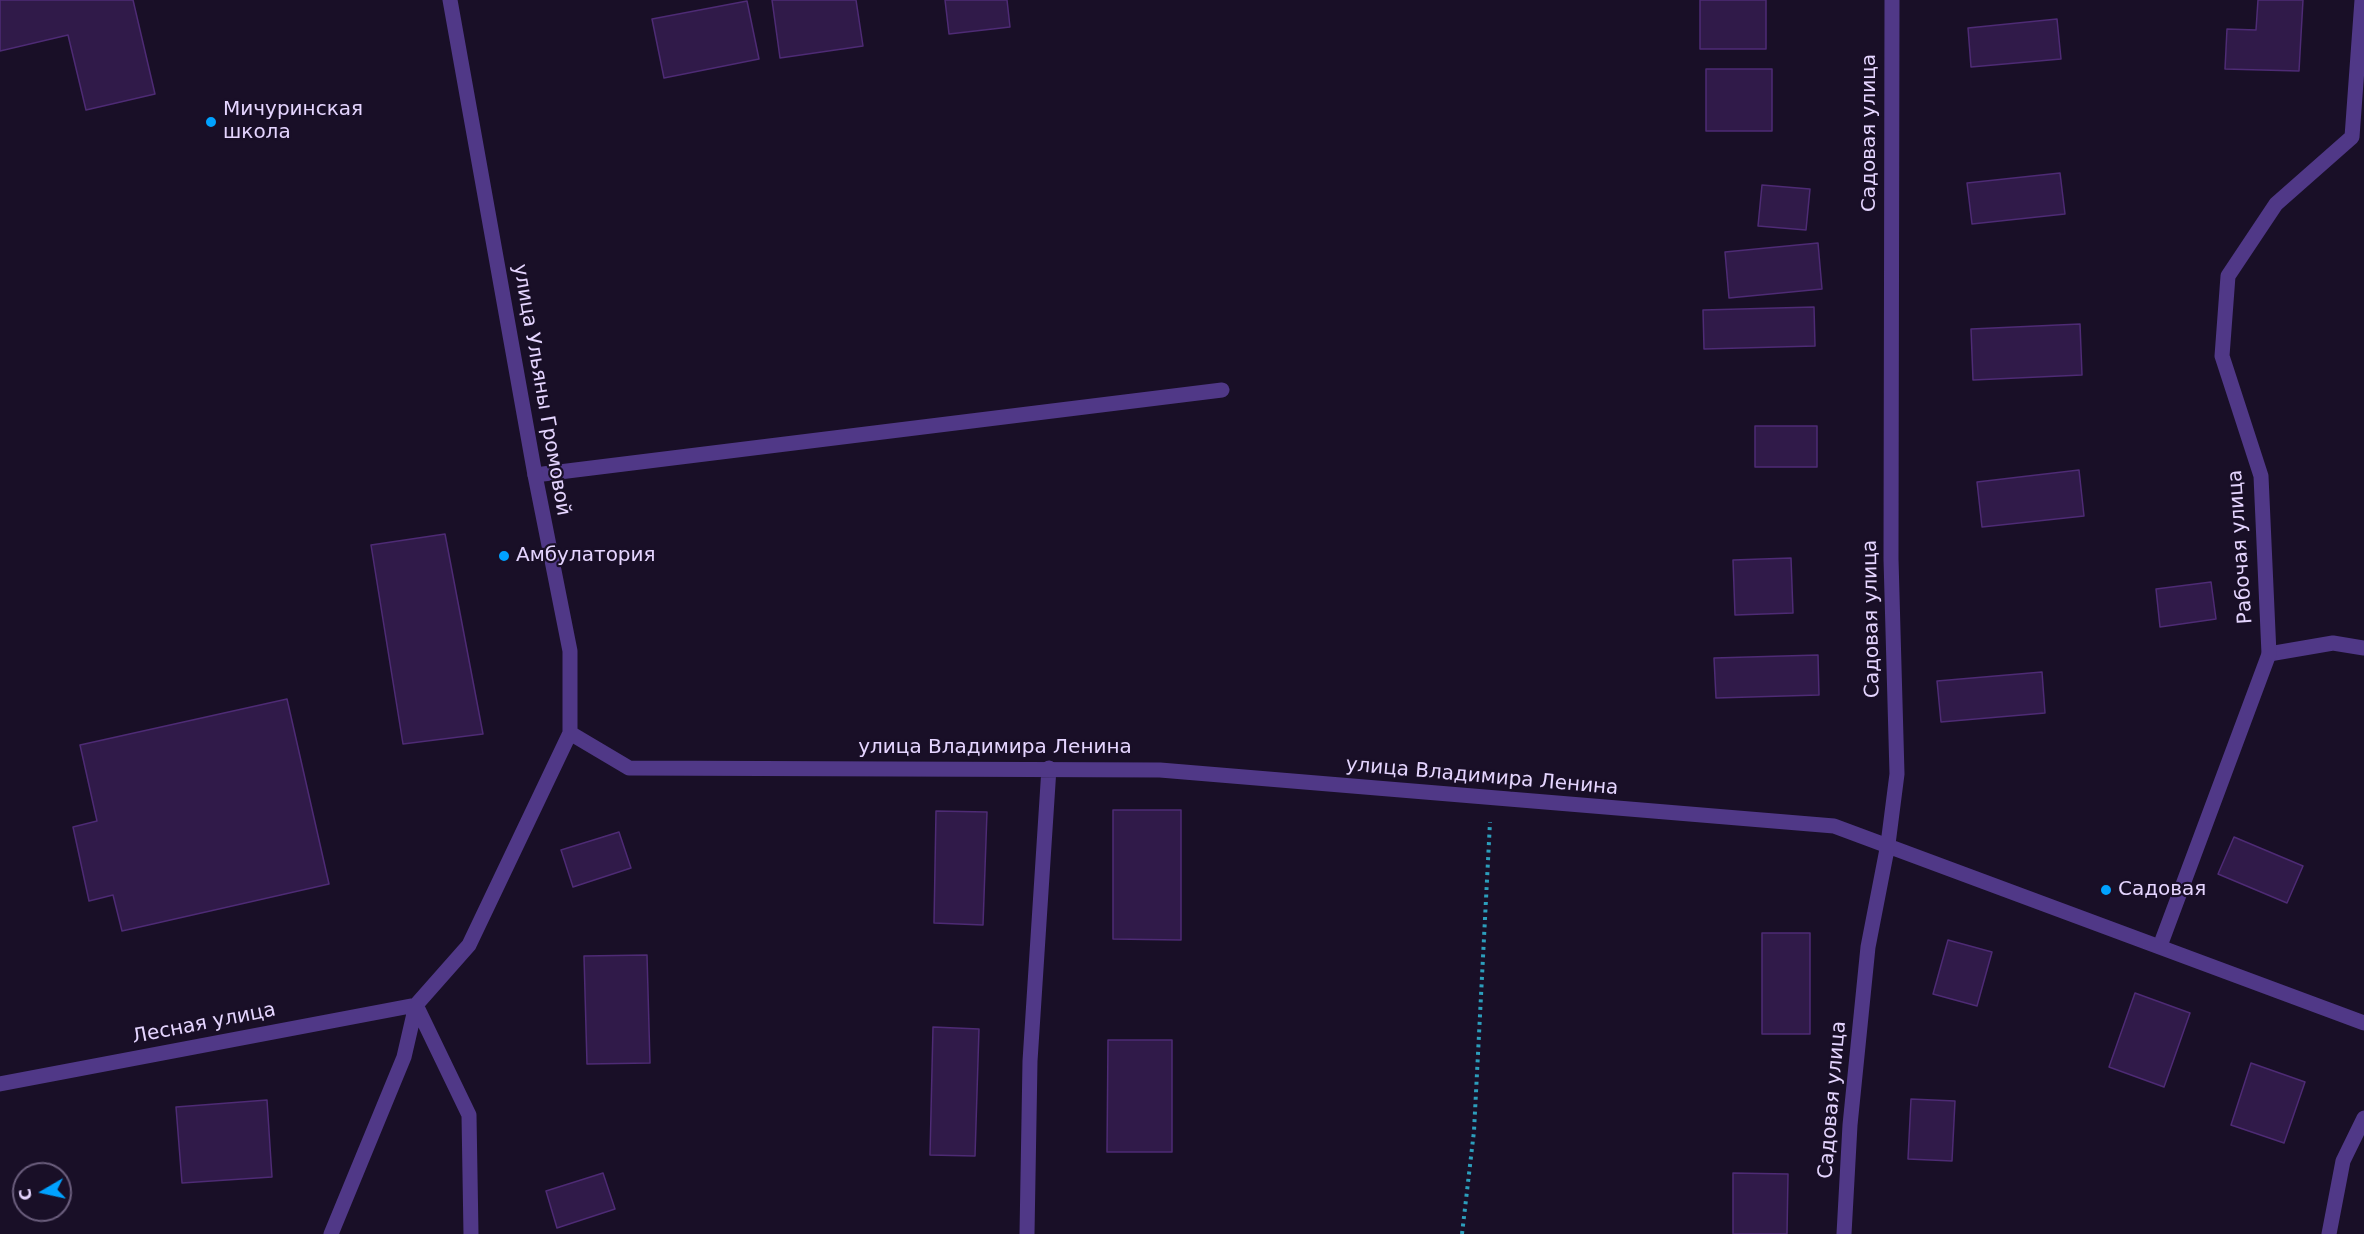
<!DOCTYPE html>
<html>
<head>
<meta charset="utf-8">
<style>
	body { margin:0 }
	#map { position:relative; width:2364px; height:1234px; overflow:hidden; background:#190f27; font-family:"DejaVu Sans",sans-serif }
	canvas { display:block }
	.north { position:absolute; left:12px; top:1162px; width:60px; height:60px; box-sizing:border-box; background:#190f27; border:2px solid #6b5e7d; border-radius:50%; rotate:261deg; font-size:16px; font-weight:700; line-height:24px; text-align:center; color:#e5d5ff }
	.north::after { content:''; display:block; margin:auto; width:21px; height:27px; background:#01a2ff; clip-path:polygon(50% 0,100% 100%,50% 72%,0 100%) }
</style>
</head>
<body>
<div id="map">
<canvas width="2364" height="1234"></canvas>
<div class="north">С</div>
</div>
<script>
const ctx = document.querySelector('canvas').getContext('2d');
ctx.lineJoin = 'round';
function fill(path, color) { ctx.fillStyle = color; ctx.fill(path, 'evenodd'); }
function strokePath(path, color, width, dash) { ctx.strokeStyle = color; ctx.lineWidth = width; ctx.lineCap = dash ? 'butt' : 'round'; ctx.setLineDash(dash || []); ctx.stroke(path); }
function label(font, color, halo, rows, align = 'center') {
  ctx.font = font + ' "DejaVu Sans",sans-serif'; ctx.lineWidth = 4.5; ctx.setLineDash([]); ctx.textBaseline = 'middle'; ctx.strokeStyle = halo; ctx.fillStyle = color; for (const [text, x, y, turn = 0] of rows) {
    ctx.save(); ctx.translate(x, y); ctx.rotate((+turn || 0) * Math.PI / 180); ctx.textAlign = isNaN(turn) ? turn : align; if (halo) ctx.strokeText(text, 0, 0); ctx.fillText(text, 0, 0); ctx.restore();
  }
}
const building = new Path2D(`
	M0,0H133L155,94L86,110L68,35L0,51Z
	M772,0H856L863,46L780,58Z
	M945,0H1007L1010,27L949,34Z
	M1700,0H1766V49H1700Z
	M2258,0H2303L2299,71L2225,69L2227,29L2256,30Z
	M747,1L759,59L664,78L652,19Z
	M2057,19L2061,59L1971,67L1968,28Z
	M1706,69H1772V131H1706Z
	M2060,173L2065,214L1972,224L1967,183Z
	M1762,185L1810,189L1806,230L1758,226Z
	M1818,243L1822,289L1729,298L1725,252Z
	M1814,307L1815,346L1704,349L1703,310Z
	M2080,324L2082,375L1973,380L1971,329Z
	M1755,426H1817V467H1755Z
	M2079,470L2084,516L1982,527L1977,482Z
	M445,534L483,734L403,744L371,545Z
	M1791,558L1793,613L1735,615L1733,560Z
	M2211,582L2216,619L2160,627L2156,589Z
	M1818,655L1819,695L1716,698L1714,658Z
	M2042,672L2045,713L1941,722L1937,681Z
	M287,699L329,884L122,931L113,895L89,901L73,827L97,821L80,745Z
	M1113,810H1181V940L1113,939Z
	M936,811L987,812L983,925L934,923Z
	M619,832L631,868L573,887L561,850Z
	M2234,837L2303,866L2287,903L2218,874Z
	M1762,933H1810V1034H1762Z
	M1948,940L1992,952L1977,1006L1933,994Z
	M647,955L650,1063L587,1064L584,956Z
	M2135,993L2190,1013L2164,1087L2109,1067Z
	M933,1027L979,1029L975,1156L930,1155Z
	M1108,1040H1172V1152H1107Z
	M2251,1063L2305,1082L2284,1143L2231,1125Z
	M1911,1099L1955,1101L1952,1161L1908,1159Z
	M267,1100L272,1177L182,1183L176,1107Z
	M603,1173L615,1209L557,1228L546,1191Z
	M1733,1173L1788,1174L1787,1234H1733Z`);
fill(building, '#301a49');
strokePath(building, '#4e2b75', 1.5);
strokePath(new Path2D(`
	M1462,1234L1474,1131L1490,822`), '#2c9ebc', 4, [3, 4.5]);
strokePath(new Path2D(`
	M535,475L1222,390
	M2269,654L2333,643L2364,648`), '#503887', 15);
strokePath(new Path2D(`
	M570,733L629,768L1160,770L1834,826L2364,1023
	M2160,946L2269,654L2261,476L2222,356L2228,276L2276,204L2352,137L2362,0
	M0,1084L416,1005L469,1115L471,1234
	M331,1234L404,1057L416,1005L469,945L570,733V651L535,475L450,0
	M1027,1234L1030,1061L1049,768
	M1844,1234L1850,1125L1868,947L1888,844L1897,774L1891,559L1892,0
	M2329,1234L2343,1161L2364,1118`), '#503887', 15);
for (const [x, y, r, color] of [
	[211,122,6,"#01a2ff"],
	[504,556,6,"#01a2ff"],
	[2106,890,6,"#01a2ff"]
]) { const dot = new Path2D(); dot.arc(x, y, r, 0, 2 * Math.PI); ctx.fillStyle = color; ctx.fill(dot); strokePath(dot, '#190f27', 2); }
label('20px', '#e5d5ff', '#190f27', [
	["Мичуринская",223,110],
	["школа",223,133],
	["Амбулатория",516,556],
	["Садовая",2118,890]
], 'left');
label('20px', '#e5d5ff', '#190f27', [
	["Садовая улица",1870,133,-90],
	["улица Ульяны Громовой",541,390,80],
	["Рабочая улица",2241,547,-94],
	["Садовая улица",1872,619,-91],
	["улица Владимира Ленина",995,748],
	["улица Владимира Ленина",1482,777,5],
	["Лесная улица",204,1024,-11],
	["Садовая улица",1833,1100,-85]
]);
</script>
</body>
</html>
